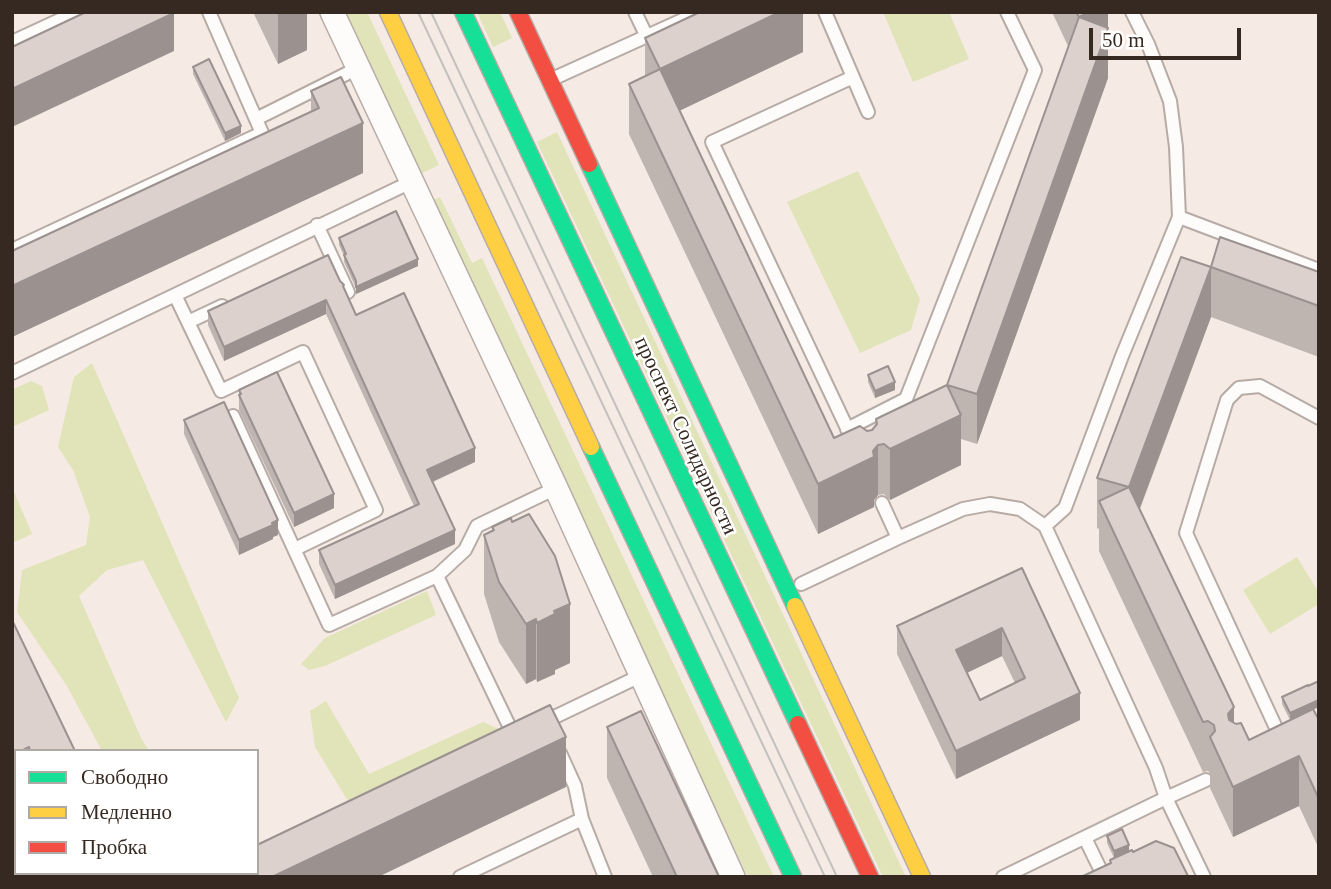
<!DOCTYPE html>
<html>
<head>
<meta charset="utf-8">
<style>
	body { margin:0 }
	#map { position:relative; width:1331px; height:889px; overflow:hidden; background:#f5eae4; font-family:Georgia,serif }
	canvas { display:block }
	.frame { position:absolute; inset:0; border:14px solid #362921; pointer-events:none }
	.legend { position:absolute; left:14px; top:749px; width:245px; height:126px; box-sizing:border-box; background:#fff; border:2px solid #afa9a6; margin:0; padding:9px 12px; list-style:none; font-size:21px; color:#362921 }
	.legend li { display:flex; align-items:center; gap:14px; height:35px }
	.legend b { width:35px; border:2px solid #afa9a6 }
	.scale { position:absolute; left:1089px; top:28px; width:152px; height:32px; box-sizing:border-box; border:4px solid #362921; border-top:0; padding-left:9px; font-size:21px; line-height:24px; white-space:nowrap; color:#362921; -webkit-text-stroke:5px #fff; paint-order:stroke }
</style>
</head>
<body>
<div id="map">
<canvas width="1331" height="889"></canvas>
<div class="frame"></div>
<ul class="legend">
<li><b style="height:9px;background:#16e098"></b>Свободно</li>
<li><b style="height:9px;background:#ffcf43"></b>Медленно</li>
<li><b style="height:9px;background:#f24e42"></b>Пробка</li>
</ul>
<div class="scale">50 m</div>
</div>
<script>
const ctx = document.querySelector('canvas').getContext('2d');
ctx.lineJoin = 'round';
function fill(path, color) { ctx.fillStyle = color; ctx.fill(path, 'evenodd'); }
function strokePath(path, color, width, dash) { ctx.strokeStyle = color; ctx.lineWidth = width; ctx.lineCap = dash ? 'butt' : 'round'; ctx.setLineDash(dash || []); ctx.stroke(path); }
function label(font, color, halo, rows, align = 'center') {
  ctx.font = font + ' Georgia,serif'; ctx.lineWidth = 5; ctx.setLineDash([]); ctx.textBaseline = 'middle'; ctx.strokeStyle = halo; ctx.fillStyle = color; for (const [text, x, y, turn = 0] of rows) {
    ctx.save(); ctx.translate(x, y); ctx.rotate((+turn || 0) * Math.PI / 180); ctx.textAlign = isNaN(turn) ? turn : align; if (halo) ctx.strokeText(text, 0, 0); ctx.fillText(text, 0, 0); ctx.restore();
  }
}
fill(new Path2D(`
	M341,12H367L439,165L418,175Z
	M477,12H500L512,38L493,47Z
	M883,12H949L969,59L913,82Z
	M557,132L906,877H883L537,142Z
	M858,171L920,299L911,330L860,353L787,202Z
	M440,197L472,263L482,258L774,877H748L430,201Z
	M92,363L239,698L226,722L143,560L107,570L79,596L141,738L149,751H102L67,686L17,612L22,570L86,545L90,517L73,470L58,447L74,377Z
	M31,381L42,386L49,410L12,427V390Z
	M12,487L32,534L12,543Z
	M1297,557L1319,593V604L1270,634L1243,590Z
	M427,591L436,615L325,666L309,670L301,664L325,638Z
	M326,701L369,774L483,722L499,729L500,740L351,806L315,747L310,711Z`), '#e0e4b8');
const lane = new Path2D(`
	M635,12L647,37
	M825,12L868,112
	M12,42L77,12
	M853,77L712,142L855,445
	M550,80L700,12
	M256,119L358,68
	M1179,217L1319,270
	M317,225L348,292
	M12,250L262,133L209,12
	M175,295L221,391L303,352L376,510L295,549
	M188,322L222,306
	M12,373L411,182
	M233,416L329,625L437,576L465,550L477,526L556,488
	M847,429L906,399L1035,70L1007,12
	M1045,526L1065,508L1122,356L1179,217L1176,147L1170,101L1148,44L1132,12
	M898,538L963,509L990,504L1020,509L1045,526L1156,768L1166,798L1003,877
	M437,576L514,736
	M801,584L898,538L882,503
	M542,723L640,676
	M1283,743L1186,533L1227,400L1239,388L1260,386L1319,418
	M560,753L575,786L582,819L605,877
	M1085,838L1104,877
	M460,877L582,819
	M1204,877L1166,798L1206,780`);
const street = new Path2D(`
	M332,12L556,488L733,877`);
const fast = new Path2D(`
	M463,12L798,724
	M589,164L795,606
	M591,447L793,877`);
const slow = new Path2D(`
	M388,12L591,447
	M795,606L922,877`);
const jam = new Path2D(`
	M518,12L589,164
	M798,724L870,877`);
strokePath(lane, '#b6aba5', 16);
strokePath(street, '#b6aba5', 26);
strokePath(fast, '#b6aba5', 19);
strokePath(slow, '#b6aba5', 19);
strokePath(jam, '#b6aba5', 19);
strokePath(lane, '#fefcfb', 12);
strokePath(street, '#fefcfb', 23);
strokePath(fast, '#16e098', 16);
strokePath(slow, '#ffcf43', 16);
strokePath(jam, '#f24e42', 16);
strokePath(new Path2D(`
	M418,12L825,877
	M431,12L837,877`), '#c3c0be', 2);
fill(new Path2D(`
	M253,12H307V50L278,64Z
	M803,12V52L679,111L834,438L872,430L876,425V419L947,385L1068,46L1052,12H1108V78L977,444L961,439V465L890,500L884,494L878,495L874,500V507L818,534L629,134V84L645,76V38Z
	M193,67L241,133L225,141L193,74Z
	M311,91L363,173L12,337V251L311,111Z
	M339,238L418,266L356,294V288L344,262V256L339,245Z
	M1211,267L1319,272V357L1211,317L1140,509L1234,723L1249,740L1290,720L1282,704V697L1314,709L1319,720V849L1299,806L1233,837L1210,788V773L1208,771L1203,772L1099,551V529L1097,528V478Z
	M344,290L356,315L475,462L433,482L455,544L335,599L319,564V550L414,506L326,314L224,361L208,325V311Z
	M868,375L895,390L875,398L868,382Z
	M239,390L334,508L294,527L239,410Z
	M184,420L278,535L273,537V539L239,555L184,434Z
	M492,527L570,663L555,670V674L537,682L536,679L526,684L499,642L484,594V535L492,531Z
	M1022,568L1080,720L956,779L897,654V626ZM1002,656L1015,683L980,700L967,673Z
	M607,727L719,877H653L607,778Z
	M1107,836L1129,851L1133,852L1188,877L1110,863V860L1114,858L1107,843Z`), '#beb4b0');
fill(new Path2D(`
	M281,12H307V50L278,64V14Z
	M780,12H803V52L660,120V69Z
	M1089,12H1108V78L977,444V394L1079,17Z
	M174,13V51L12,127V89Z
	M363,123V173L12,337V286Z
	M241,126V133L225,141V133Z
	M418,259V266L356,294V287Z
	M1211,267V317L1129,537V487Z
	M326,300V314L224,361V347Z
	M895,382V390L875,398V391Z
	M961,415V465L890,500V449Z
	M878,445V495L874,500V507L818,534V484L873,451Z
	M475,448V462L427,484V470Z
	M334,494V508L294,527V513Z
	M278,520V535L273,537V539L239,555V540Z
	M455,530V544L335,599V585Z
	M570,604V663L555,670V674L537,682V623L554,611Z
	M536,619V679L526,684V624Z
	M1002,628V656L956,678V650Z
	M1080,693V720L956,779V751Z
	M1319,700V707L1290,720V713Z
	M1234,707V758L1228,714Z
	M566,737V787L378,877H272Z
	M16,753V781L12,783V755Z
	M1299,756V806L1233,837V787Z
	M1129,845V852L1114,858V851Z`), '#9b9290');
const building = new Path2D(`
	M86,12L174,13L12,89V47Z
	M700,12H780L660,69L645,38Z
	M1076,12H1089L1079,17Z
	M1079,17L1108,28L977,394L947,385Z
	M209,59L241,126L225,133L193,67Z
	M660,69L834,438L860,426L867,431L872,430L877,424L876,419L947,385L961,415L890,449L884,444L878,445L873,451L874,457L818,484L629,84Z
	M341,77L363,123L12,286V251L319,108L311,91Z
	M396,211L418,259L356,287V281L344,255L346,254L339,238Z
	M1220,237L1319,272V306L1211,267Z
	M328,255L340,281L344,285L343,286L356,315L404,293L475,448L427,470L455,530L335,585L319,550L419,504L326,300L224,347L208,311Z
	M1181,257L1211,267L1129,487L1097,478Z
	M888,366L895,382L875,391L868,375Z
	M277,372L334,494L294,513L239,395L241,394L239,390Z
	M224,402L278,520L272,523L273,525L239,540L184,420Z
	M1129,487L1234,707L1228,714L1229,720L1236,724L1241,723L1249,740L1313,709L1319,720V799L1299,756L1233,787L1210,737L1215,731L1214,725L1208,721L1203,722L1099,501Z
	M529,514L555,556L570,604L554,611L555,614L537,623L536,619L526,624L499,582L484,535L494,530L492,527L511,518L512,522Z
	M1022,568L1080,693L956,751L897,626ZM1002,628L1025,678L980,700L956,650Z
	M12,620L75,751H30L29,747L21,751H16V753L12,755Z
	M1319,681V700L1290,713L1282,697L1308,685V686Z
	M550,705L566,737L272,877H212L211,873H257V845Z
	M641,711L719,877H677L607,727Z
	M1122,829L1129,845L1114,851L1107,836Z
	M1156,841L1174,848L1188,876L1186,877H1081L1111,863L1110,860L1132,850L1133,852Z`);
fill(building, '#ddd1cd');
strokePath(building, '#9b9290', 2);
label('21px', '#362921', '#fff', [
	["проспект Солидарности",685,436,65]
]);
</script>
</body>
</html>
